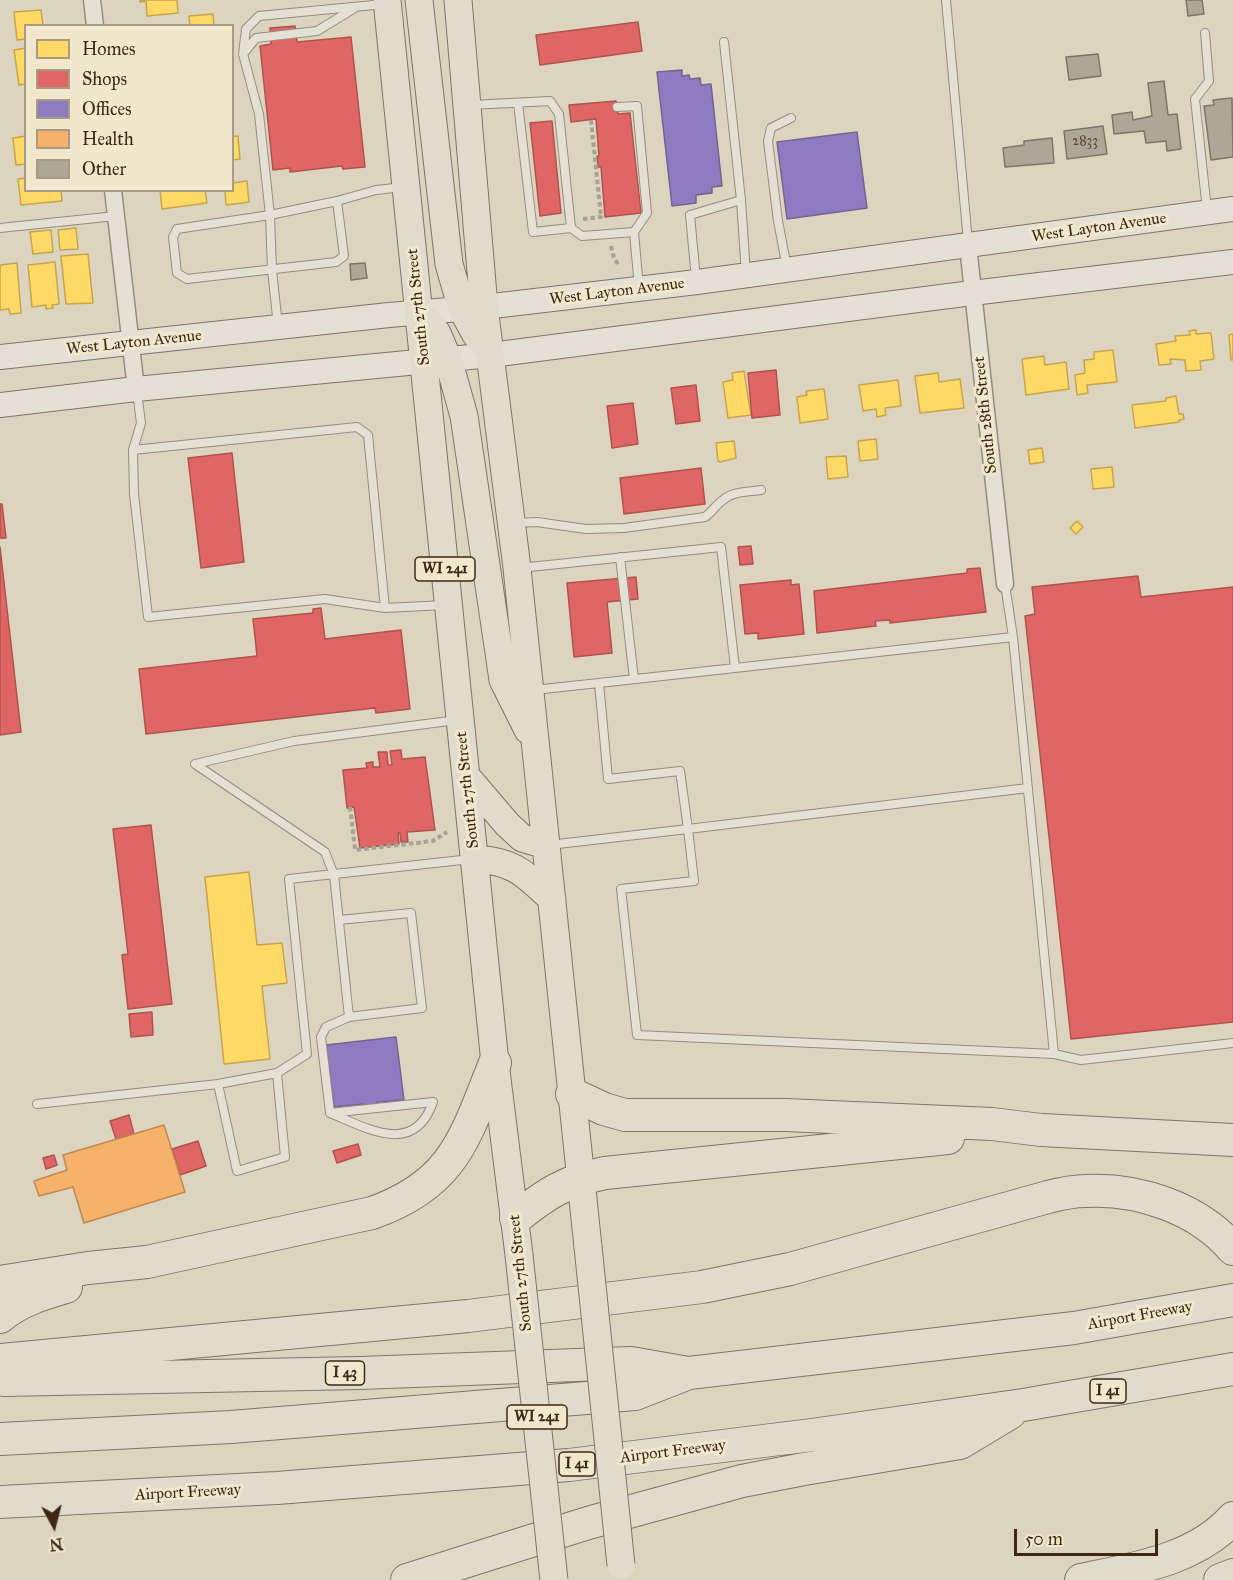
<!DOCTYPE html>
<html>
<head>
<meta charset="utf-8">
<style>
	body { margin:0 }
	#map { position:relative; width:1233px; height:1580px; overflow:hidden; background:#ddd4bf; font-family:"IM FELL Great Primer",serif }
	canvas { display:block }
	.legend { position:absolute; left:24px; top:24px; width:210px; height:168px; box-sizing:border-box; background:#f1e7cd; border:2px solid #a99b83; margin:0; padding:8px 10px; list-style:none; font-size:18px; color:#3e2813 }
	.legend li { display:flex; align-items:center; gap:12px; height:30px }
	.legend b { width:30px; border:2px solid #a99b83 }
	.north { position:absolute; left:24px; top:1496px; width:60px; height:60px; -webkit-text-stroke:4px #f1e7cd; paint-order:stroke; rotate:173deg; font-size:16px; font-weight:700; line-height:24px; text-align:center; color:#3e2813 }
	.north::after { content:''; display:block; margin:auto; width:21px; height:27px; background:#3e2813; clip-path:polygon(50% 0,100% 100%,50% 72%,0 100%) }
	.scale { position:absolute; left:1014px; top:1529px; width:144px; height:27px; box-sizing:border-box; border:3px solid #3e2813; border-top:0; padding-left:8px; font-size:18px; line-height:21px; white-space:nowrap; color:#3e2813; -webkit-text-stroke:4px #f1e7cd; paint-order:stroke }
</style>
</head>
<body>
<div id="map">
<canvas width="1233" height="1580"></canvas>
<ul class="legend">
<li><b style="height:16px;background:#ffd966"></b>Homes</li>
<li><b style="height:16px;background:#e06666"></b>Shops</li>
<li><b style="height:16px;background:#8e7cc3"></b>Offices</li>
<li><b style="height:16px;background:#f6b26b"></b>Health</li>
<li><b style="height:16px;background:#aea697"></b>Other</li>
</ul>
<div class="north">N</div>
<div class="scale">50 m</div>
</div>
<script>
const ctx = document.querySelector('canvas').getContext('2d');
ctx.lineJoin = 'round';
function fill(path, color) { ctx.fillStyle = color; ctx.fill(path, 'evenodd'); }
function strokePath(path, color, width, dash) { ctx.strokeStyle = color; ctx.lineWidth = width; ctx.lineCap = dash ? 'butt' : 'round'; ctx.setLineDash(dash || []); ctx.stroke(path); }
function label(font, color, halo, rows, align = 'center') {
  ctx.font = font + ' "IM FELL Great Primer",serif'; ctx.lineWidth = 6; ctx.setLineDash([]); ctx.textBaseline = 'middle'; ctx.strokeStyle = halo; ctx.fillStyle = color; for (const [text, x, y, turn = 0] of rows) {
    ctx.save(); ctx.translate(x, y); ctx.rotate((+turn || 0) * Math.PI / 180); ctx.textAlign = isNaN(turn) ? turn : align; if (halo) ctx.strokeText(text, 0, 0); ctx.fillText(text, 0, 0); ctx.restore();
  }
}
const homes = new Path2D(`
	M140,0H177L178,13L147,16L146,1L140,2Z
	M41,10L43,26H26V39L17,40L14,12Z
	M213,14L214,26H190L189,16Z
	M26,48V84L19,85L14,50Z
	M26,136V164L16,165L13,138Z
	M238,136L240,159L232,160V137Z
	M26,178V190H61L62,201L21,205L18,179Z
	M247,181L249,202L226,205L225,190H232V183Z
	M160,190H205L207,203L162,209Z
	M76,228L78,249L60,250L58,230Z
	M51,230L53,252L33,254L30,232Z
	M88,254L93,303L66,304L61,256Z
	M55,262L59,304L52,305L53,308L46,309V305L32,307L28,265Z
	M17,263L21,313L10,314L9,309L0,310V265Z
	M1196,330V334L1211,333L1214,359L1200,361L1201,370L1186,371L1185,360L1170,359L1171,364L1159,365L1156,344L1176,341L1175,336L1190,335L1189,331Z
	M1233,334V360H1231L1229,335Z
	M1113,350L1117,382L1087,385L1088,393L1077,395L1075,375L1085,373L1084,360L1094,359V352Z
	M1044,356L1045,365L1066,362L1069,389L1026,395L1022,359Z
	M744,371L751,415L728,418L723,382L733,380L732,373Z
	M938,373L939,382L960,379L964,408L920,413L915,376Z
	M898,380L901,406L885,408L886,415L877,417L876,409L863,411L859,385Z
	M824,389L828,419L800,423L797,397L807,395L806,391Z
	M1176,396L1179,414H1183L1184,419L1179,420V422L1135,428L1132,405L1166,401V398Z
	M876,439L878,459L860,461L858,441Z
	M734,441L736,458L720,462L718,461L716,443Z
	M1042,448L1044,462L1030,464L1028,450Z
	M846,456L848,477L828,479L826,457Z
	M1112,467L1114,487L1093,489L1091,469Z
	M1077,521L1083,527L1076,534L1070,528Z
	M249,872L257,945L282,943L287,983L262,986L270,1059L224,1064L205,877Z`);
fill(homes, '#ffd966');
strokePath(homes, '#c5a44d', 1.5);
const shops = new Path2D(`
	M638,22L642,51L540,65L536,35Z
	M295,26L297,42L351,37L365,167L343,169L342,166L290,172V168L273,170L260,46L271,44L270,28Z
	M616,101L618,114L630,113L641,213L605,217L601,167H598L597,156H599L596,119L571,122L569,105Z
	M552,121L561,213L540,216L530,123Z
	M776,370L780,415L752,418L748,373Z
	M696,385L700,421L676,424L671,388Z
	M633,403L638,444L612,448L607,406Z
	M232,453L244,562L201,568L188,458Z
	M701,468L705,504L624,514L620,478Z
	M0,504H2L6,538H0Z
	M751,546L753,564L740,565L738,547Z
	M0,547L21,732L0,735Z
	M980,568L986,612L890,623V620L875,621L876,626L817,633L814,591L967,573V569Z
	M1138,576L1141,597L1233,587V1022L1071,1039L1025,616L1035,614L1032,587Z
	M636,577L638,599L607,602L612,653L574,657L567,583Z
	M791,580V585L799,584L804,634L758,639V633L745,634L740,585Z
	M321,608L325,639L401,630L410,709L376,713L375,708L146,734L139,669L257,656L253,619L313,613V609Z
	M401,750L402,759L425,757L435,830L407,832L408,842H401L400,833H398L399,844L360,848L354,807L347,808L343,770L367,768L366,763L373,762V767H380L378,752H387L388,765H392L390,751Z
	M151,825L172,1004L128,1009L122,955L128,954L113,829Z
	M152,1012L153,1035L131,1037L129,1014Z
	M129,1115L134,1134L116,1139L110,1121Z
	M198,1141L206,1166L180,1175L172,1149Z
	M358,1144L361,1155L337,1163L333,1151Z
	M54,1155L57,1165L46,1169L43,1158Z`);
fill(shops, '#e06666');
strokePath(shops, '#af534d', 1.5);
const offices = new Path2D(`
	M682,70V76L689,75L690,79L700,78L701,85L711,84L722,186L712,187V193L696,195V203L672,206L657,72Z
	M857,132L867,208L787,219L777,142Z
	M396,1037L404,1100L377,1102L378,1105L364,1107L363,1104L334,1107L326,1045Z`);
fill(offices, '#8e7cc3');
strokePath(offices, '#76638e', 1.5);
const health = new Path2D(`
	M164,1125L185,1192L84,1223L73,1187L39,1196L34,1181L67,1170L63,1155Z`);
fill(health, '#f6b26b');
strokePath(health, '#bf8951', 1.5);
const building = new Path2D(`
	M1186,0H1202L1204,14L1188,16Z
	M1098,54L1101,76L1069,80L1066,57Z
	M1164,81L1168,115L1177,114L1181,149L1167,151L1166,141L1146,143L1144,131L1114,134L1112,115L1132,112L1133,120L1152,116L1148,83Z
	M1232,98L1233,157L1211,160L1204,106L1214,105L1213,100Z
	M1103,126L1107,154L1067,159L1064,131Z
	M1052,138L1054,163L1005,167L1003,148L1024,145V141Z
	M365,263L367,278L351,280L350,264Z`);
fill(building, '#aea697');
strokePath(building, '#7e7568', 1.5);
const service = new Path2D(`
	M946,0L968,242
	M1205,33L1209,81L1195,99L1207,210
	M724,42L741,200
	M243,54L256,38L317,31L353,9
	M518,103L533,232L571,228
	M470,105L550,101L559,114L571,228L582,236L634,232L639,288
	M617,107L637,106L647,213L634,232
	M337,201L270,215L259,114L243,54L246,29L259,16L384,4
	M0,228L116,216
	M787,268L778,221L768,141L771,128L791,118
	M696,279L690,215L741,200L746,274
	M278,326L272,270L270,215L177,229L173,237L177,273L187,279L336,262L344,256L337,201L376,190L404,187
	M137,392L141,423L133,450L357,427L368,435L385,608
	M133,450L134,494L148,617L325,599L385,608L445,605
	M515,523L537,522L586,529L624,528L705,517C712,512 716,505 723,500C733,491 749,492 761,490
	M620,557L634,679
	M520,568L721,547L735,668L1013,637L1054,1054L637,1035L621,889L694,881L688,829L549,845
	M1005,584L1013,637
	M735,668L599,683L608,779L680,771L688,829L1028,788
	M534,690L599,683
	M339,920L411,913L422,1008L349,1017L334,875L325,852L195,764L294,741L457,720
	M1054,1054L1081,1060L1233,1043
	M277,1073L218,1084L237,1171L285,1157L277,1073L307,1054L289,879L471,859
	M37,1104L218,1084
	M330,1113L433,1102C414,1157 367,1128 330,1113L321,1037L326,1027L349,1017`);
const minor = new Path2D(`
	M92,0L95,26
	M113,190L136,389
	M968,246L1005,584`);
const secondary = new Path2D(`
	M0,357L389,315L484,307L697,282L1233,209
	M0,405L136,389L491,355L972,293L1233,262`);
const primary = new Path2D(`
	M387,0L495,1063L519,1255
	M419,0L449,264L462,309L475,333L486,348
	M458,0L484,307L517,568L588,1247
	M423,316L437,333L448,359L464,416L503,680L528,730
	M466,776L507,824L522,838L546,845
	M475,859C514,861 524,873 552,899`);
const motorway = new Path2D(`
	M572,1094L604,1109L625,1115H785L992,1124L1041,1130L1233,1140
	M516,1218C547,1193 566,1181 605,1173L948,1138
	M0,1282L88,1268L147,1262L372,1213C455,1184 465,1137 495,1063
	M0,1317C19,1301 42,1294 66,1287
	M0,1360L468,1316L702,1287L790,1269L1048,1197C1060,1194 1073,1191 1085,1191C1138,1188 1198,1208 1233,1249
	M4,1380L360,1373L631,1363L688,1373
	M0,1439L231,1427L635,1394L689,1373L1074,1328L1233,1300
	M0,1502L277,1488L569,1465L812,1435L1023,1405L1233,1369
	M407,1580L588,1523L742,1481L804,1469L960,1443L1010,1413
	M1081,1580C1133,1569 1196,1560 1233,1518
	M1220,1580L1233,1575`);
strokePath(service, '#958d7f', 10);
strokePath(minor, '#958d7f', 19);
strokePath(secondary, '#7e7568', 26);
strokePath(primary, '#7e7568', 29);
strokePath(motorway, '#7e7568', 34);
strokePath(new Path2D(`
	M591,120L601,217
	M583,219L601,217V219
	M611,246L613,255L618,265
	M350,807L355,850L433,841L447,832`), '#a7a196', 4, [4.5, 3]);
strokePath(service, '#e4e0d5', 8);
strokePath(minor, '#e4e0d5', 16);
strokePath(secondary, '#e4e0d5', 24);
strokePath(primary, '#e0dbcd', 27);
strokePath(motorway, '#e0dbcd', 32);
const primaryBridge = new Path2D(`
	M588,1247L621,1565
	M519,1255L554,1580`);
strokePath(primaryBridge, '#7e7568', 29, []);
strokePath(primaryBridge, '#e0dbcd', 27);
label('14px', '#5a4834', null, [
	["2833",1085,142]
]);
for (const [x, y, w] of [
	[445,569,60],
	[345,1373,39],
	[1108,1391,36],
	[537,1417,60],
	[577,1464,36]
]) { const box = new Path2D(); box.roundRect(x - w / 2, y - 12, w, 24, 4.5); ctx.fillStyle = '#f1e7cd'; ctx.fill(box); strokePath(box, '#3e2813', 1.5); }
label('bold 15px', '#3e2813', null, [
	["WI 241",445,569],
	["I 43",345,1373],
	["I 41",1108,1391],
	["WI 241",537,1417],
	["I 41",577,1464]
]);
label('16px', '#3e2813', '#f1e7cd', [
	["West Layton Avenue",1099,228,-8],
	["West Layton Avenue",617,292,-7],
	["South 27th Street",419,307,-96],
	["West Layton Avenue",134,343,-6],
	["South 28th Street",986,415,-96],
	["South 27th Street",468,790,-96],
	["South 27th Street",521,1273,-96],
	["Airport Freeway",1140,1316,-10],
	["Airport Freeway",673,1452,-7],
	["Airport Freeway",188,1493,-3]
]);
</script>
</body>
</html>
